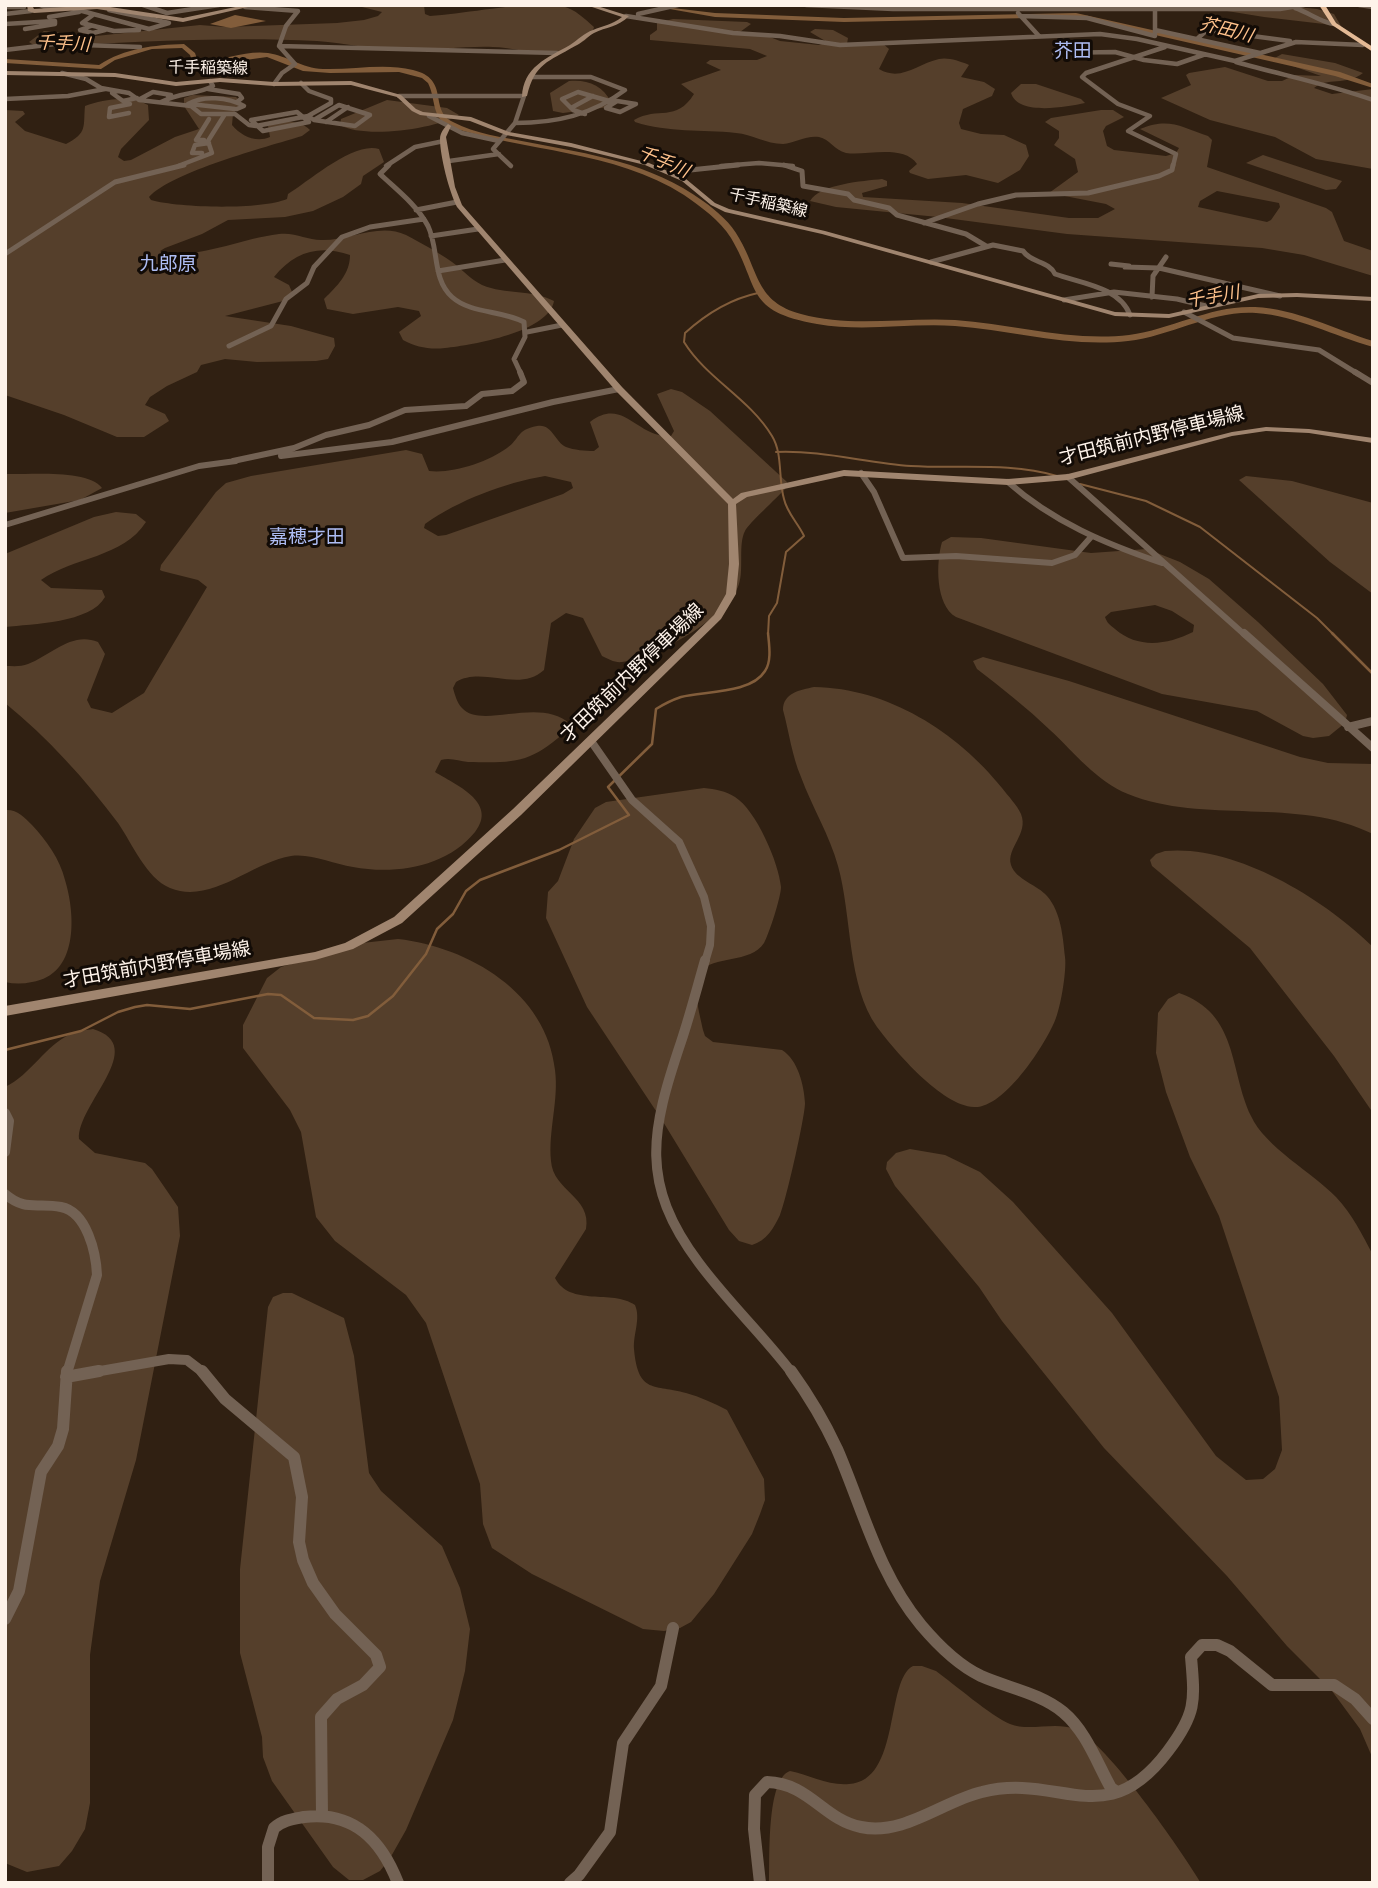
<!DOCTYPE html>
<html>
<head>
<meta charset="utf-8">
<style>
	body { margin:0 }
	#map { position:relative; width:1378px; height:1888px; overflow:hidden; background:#302012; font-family:Jost,sans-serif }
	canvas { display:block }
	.frame { position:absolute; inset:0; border:7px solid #fef3ea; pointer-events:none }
</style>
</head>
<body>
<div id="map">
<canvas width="1378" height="1888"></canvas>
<div class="frame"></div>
</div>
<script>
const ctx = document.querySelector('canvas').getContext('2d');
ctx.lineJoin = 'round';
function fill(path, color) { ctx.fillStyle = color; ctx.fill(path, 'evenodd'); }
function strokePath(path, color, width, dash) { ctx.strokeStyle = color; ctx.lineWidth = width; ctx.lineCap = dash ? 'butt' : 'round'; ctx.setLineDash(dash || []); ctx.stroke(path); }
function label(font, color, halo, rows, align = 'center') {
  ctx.font = font + ' Jost,"Noto Sans JP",sans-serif'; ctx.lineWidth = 6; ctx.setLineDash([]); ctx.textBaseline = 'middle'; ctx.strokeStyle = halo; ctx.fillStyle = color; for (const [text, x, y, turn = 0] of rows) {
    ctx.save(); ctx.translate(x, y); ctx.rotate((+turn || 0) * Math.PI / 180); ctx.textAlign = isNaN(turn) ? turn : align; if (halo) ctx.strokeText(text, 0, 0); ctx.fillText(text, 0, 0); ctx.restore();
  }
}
fill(new Path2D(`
	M330,5H424L425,14L430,16C466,14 530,0 562,6C575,9 585,19 594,27C591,41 570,50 556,52C536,56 513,47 493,47C462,46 432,51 402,50C373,50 346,43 317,41C223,36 128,43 35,46L29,42L44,31L96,36L200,25L225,27L337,23L364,20L378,16L382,12L362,7Z
	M1190,5H1277L1317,9L1334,14L1341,26L1264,17Z
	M673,19L747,22L751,24L740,32L765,35L780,41L819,45L827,42L810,32L815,29L833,30L848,38L847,44L881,42L889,49L879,69C901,82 917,64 939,59C948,57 959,61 967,64L969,65L961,77L984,82L995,89L992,96L963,109L959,123L961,129L981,134L1004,135L1026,145L1029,156L1020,170L998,183L966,175L928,179L910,173L909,171L917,164C903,144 866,156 846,153C834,150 830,139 819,137C807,135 795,143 783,144C766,144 752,134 736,133C701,129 669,133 635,122L634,120C658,106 676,123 694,94L681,84L721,70L706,63L710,60H757L767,56L750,49L650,40V35L657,30V23Z
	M1282,54L1335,63L1363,73C1346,86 1327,77 1314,88L1332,94L1373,89V169L1316,159L1275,137L1210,120L1161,98L1191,85L1186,75L1189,73L1225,67L1268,81H1282L1295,75L1321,76L1273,59Z
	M569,81C586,79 603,85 611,102L609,107L563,113L553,111L550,93Z
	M1021,84H1036L1081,99L1085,103C1066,107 1018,116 1011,93Z
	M193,95L236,97L241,102L233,114L232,125C241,136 256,143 270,137L268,126C282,120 298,119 310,130L302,136C266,147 172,172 149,197L151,200C179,208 261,210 287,199L288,194C309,181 354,141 379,149L384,162L363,176L361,184L343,197L313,211L285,217L228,220L202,234L165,248L160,251L164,254C204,257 240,239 279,234C295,232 307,240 321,240C349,241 379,222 406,235C421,243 438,252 452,262C463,270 470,279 482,285C506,295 531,289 554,301C549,332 473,345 445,348C430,350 416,347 403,340L399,332L421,316L419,311L398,307L353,314L327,309L324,299C337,286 350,274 350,255C319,244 294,252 274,277L289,285L292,292L283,301L225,316L291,326L334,338L335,346L328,359L316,361L257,362L225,359L201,365L197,372L167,386L150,397L145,405L165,414L169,421L144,437H117L64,415L5,395V110L23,111L25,114L15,122L25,131L66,144C88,133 83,126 85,106C104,99 130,95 148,105L149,120L121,149L118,157L124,161L131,160L175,137L199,129L184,106V98Z
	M387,100L447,108L459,115C436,129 364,139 340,125L341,119Z
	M1101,110H1113L1124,117L1106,126L1103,131L1107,146L1114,150L1166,156L1176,153L1179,148L1140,129C1169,117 1181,127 1208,136L1212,140L1207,167L1326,208L1332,212L1344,241L1373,251V276L1304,255L1262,248L1067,234L938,217L836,207L810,201C820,184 863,181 882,179L887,181V186L862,193L863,197L962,203L1069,218H1098L1115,209L1106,204L1049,193L1078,172L1075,159L1054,145L1059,138V131L1045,122L1051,118ZM1217,191L1279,203L1280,207L1271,220L1267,222L1198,207L1200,201Z
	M1263,155L1342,181L1336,189L1326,190L1246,163Z
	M671,389L682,392L710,411L787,482L785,489C777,498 749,523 745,531C738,544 744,569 739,584C728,618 656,658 622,662C615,663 608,659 602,656L583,618L566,613L551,623L544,670C519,693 483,666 456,682L453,688C455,695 457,703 462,708C481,730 540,696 570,724V728C530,763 520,763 468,762C459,761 450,757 441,760L435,772C454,784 499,802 475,832C447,867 395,875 353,867C333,864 311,853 291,856C252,862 211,905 170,888C146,878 132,843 118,823C86,780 47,737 5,703V666C13,666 21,667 28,664C51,655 72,631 98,642L105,654L87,700L91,708L112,713L144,693L207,587L198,580L162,571L160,570L161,565L216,492L226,483L251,476L406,450L422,454L429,471C452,474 488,462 507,448C520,439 516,430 537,426C552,423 555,442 566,447C574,450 585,451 594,451L599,447L590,422C624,396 637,439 671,436L674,431L657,394ZM545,476L571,482L573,488L563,494L446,535L438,536L424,528L425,524C459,500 504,483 545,476Z
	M5,474C29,475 88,469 102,488L80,500L5,513Z
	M1246,476L1292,481L1373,503V594L1330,562L1239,480Z
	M116,512L136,514L146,522C123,558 73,557 41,580L51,588L102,590L105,597C91,623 32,624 5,627V554L94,517Z
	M951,537L981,538L1091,553L1147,549L1180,562L1209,579L1258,622L1323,684L1347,715L1345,723L1329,736L1313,738L1303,736L1257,711L1162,694L956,617C935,605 936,562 942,542ZM1155,605L1172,611L1194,625L1193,632C1167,645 1138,649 1115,629C1110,625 1107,623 1105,617L1111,612Z
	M983,657L1069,681L1300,757L1328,763L1373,764V834C1297,796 1204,825 1128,794C1096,781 1075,753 1050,730C1027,708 1002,688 977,669L973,661Z
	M814,687C888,688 957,732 1002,788C1008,796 1017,805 1021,814C1029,834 1006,848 1011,865C1016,880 1038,885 1047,896C1061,912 1063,937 1065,957C1067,971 1060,1013 1053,1025C1042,1049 1003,1109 974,1107C942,1106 895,1051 877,1027C847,985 852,916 838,866C830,836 812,807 801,777C792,756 789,732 783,710C783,693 800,690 814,687Z
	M704,788C715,789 726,791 735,797C756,810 779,863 781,887C781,897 769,934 764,943C751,964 712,955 701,972C691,987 700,1014 703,1030L705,1036L713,1042L782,1050C798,1060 804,1085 805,1103C805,1117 786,1201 780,1215C774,1228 766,1241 752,1245L739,1241L729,1230L662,1120L587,1007L546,918L548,892L558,881L574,839L595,808L606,802Z
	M5,810C17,809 24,817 32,825C46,840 60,859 65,880C76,916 78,975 32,982C23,984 14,984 5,982Z
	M1165,851C1235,844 1325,899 1373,947V1113L1334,1056L1250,948L1152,866L1150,860L1156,854Z
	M398,939C469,947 547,993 555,1070C559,1100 548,1131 551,1161C553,1191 592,1197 586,1229L555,1278C570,1307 612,1289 635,1305C641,1319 633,1334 634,1349C638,1395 655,1384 686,1393C700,1397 714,1403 727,1410L764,1479L765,1500L760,1514L752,1534L714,1594L691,1622L680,1628L664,1631L643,1629L532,1574L492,1548L483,1524L480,1484L426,1323L406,1295L335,1241L316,1217L301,1132L290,1110L243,1048V1025L267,978L281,967L362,943Z
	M1179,993C1239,1014 1229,1070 1251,1116C1265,1147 1313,1173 1336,1197C1352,1214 1362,1234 1373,1255V1759L1360,1729L1332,1691L1287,1646L1227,1576L1104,1448L1002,1321L979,1287L895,1186L886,1169L887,1162L896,1153L910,1149L945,1155L980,1172L1013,1202L1112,1313L1216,1456L1246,1480L1263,1479L1275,1469L1282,1450L1279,1397L1219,1216L1190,1157L1166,1092L1156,1053L1158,1013L1168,999Z
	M93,1029C150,1046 77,1104 79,1139L95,1153L145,1163L152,1169L178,1207L180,1236L136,1460L100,1581L90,1655V1803L85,1829L72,1851L59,1866L27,1872L5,1863V1087C31,1075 45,1045 71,1034C77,1031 86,1030 93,1029Z
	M283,1293H292L344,1318L354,1356L369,1473L381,1491L442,1546L460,1588L470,1629L465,1671L453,1720L406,1830L389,1860L380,1871L363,1880H349L333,1867L272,1781L263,1757L262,1737L240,1653V1569L268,1307L273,1297Z
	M913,1666H922L936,1671C954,1684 991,1716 1010,1724C1030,1732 1054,1721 1075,1729C1107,1743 1181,1850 1201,1883H769C770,1860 766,1779 790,1771C809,1775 829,1786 849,1784C901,1781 885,1680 913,1666Z`), '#553f2b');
fill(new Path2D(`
	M235,15L266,21L231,28L210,24Z`), '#825d3b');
strokePath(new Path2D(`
	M758,293C730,299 706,314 685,333L684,342C707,379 749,398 772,436C783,454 778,478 784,499C787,513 798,523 804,536L786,552L777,603L769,616L768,635
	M776,452C822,450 866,463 911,466C960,469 1009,462 1057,476
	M1080,484L1146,501L1200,527L1317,618L1334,635`), '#825d3b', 2);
strokePath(new Path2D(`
	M1332,633L1373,674
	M5,1050L81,1031L118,1012L135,1007L147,1005L190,1009L268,994L281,995L314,1018L353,1020L368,1016L393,996L426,954L437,929L453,914L466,891L480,880L559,850L629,815L608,787L652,744L656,709C664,704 672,700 681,697C704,691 751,694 765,671C772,661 769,644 768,633`), '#825d3b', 2.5);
fill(new Path2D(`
	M647,5L715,13L844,18L1076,13L1340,72L1373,84V88L1335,76L1076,17L844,22L715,17Z
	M184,44L195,53L197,59L204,61C224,60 247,50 268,53C288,56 301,68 323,69C353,70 384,63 413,70C451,79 428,110 453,122C475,134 503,137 527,142C590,154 651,163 703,201C717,211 731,223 739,238C759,272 756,302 801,314C851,328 904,317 955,320C1013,324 1071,342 1129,335C1172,329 1211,305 1255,307C1296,309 1334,329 1373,341V347C1334,336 1297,316 1256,313C1212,310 1172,336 1128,341C1069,348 1012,330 955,326C909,323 863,332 817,324C744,311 761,289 731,238C720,220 701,207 684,195C614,150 525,152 447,126C431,114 436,99 428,83L422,78L399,72L330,73L303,71L267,57L210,65L192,61L190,55L182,48L152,49L115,60L101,69L5,63V59L99,65C125,48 154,45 184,44Z`), '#825d3b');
strokePath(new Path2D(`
	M40,5L47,8L79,5
	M143,5L167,13L219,5
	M806,5L893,9H1280L1304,5
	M1155,5V34
	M1359,5L1373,7
	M5,7H24
	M245,7L298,11L286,26L279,46L295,64L282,73L274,84
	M71,8L149,29L169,23L109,10
	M1295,8C1308,12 1322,23 1334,24
	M1018,13L1039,36
	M5,14L31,11
	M638,14L678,5
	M93,15L82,23L114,31L139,30
	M626,16L733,33L780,36L840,45L1100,34L1137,39L1235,61L1296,42L1363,45
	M1020,16L1087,18L1155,36
	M49,17L79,12
	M5,24L55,21V24L25,29
	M91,26L80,30L93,33L105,30
	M1155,30L1260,53
	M1197,39L1207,30L1290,41
	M279,46L557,53
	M1165,47L1086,73L1082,77L1118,104L1150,116L1128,131L1176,154L1173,166
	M5,50L55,44L140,47
	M1054,53L1115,52L1144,60L1177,64L1203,55
	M1236,62C1282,75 1328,84 1373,100
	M62,73L86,79L101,88L129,93L139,100L191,106L201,114H235L249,125L256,126L308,116L331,103V99L309,91L301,83
	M208,89L239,94L242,98L237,102
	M115,92L112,93L123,101L137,98
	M399,96H524L515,123L493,149L511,166
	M5,99L68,96L105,89
	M140,99L153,92L171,95L168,96
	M617,101L636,104L620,112L606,108Z
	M161,102C181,92 196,95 213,86L210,81
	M608,102L611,103
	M188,104C203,95 228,97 244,106L237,109
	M190,104L235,109
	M339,105L370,115L355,126L314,120Z
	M571,108L593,96
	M297,112L309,122L263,131L251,120Z
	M129,113L109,117L110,108L130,104
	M585,114L573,110L562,99L578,92L609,101
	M308,116L314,120
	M429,116L462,133L499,141
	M326,122L348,107
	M515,123C556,123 592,115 625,90L591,77H530
	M204,140H196L209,119
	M202,153H192L195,145L209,143
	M449,161L499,154
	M178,166L212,153L208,141L225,114
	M386,166L415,147L444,141
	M721,166L759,163L793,166`), '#736254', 4.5);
strokePath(new Path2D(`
	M389,165L380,174C397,190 417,205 428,226C439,249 432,279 452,297C471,314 502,310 524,322L525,337L514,359L521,374
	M784,165L802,171L803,186L848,194L854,200L889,208L897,215L966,234L986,246
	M671,172L738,165
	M416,210L457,202
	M924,223L978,204L1016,195L1088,193L1159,176L1172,170L1173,165
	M431,236L478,229
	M5,254L115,182L184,165
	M931,262L993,245L1023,251C1031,263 1049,261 1055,274C1080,283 1120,287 1130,315
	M1111,264L1129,266
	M1125,267L1159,268L1280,296
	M438,271L505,260
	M1152,297L1153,276L1166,257
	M1064,300L1114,292L1177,299L1206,306
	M1224,303L1223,298L1238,287
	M1184,312L1233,338L1319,350L1358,374
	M527,332L562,325
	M229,346L271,326L286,299L307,283L314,267L342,237L370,227L424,219`), '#736254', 5);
strokePath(new Path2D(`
	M1355,372L1373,383
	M281,456L392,442L553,402L619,389
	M233,461L294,448L326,435L369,425L405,410L466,406L482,394L512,391L524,382L520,372
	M861,473L874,492L903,558L956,556L1052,563L1075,555L1091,537
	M1068,477L1245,635
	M1008,482C1053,522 1106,544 1162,563
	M5,525L199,466L236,461`), '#736254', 6);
strokePath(new Path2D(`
	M1244,633L1373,748
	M1348,727L1373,721
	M591,741L632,800L679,842L704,897L711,926L710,945L705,962`), '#736254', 8);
strokePath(new Path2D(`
	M705,960C697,988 690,1015 681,1042C651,1131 639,1183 699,1263C728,1302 763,1335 792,1373
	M5,1113L9,1121L5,1152
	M5,1194C26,1212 37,1202 61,1207C87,1212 96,1253 97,1275L67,1373
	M89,1373L169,1359L187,1360L204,1373`), '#736254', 10);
strokePath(new Path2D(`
	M202,1371L225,1399L294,1457L302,1497L299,1542L303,1560L313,1583L335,1614L376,1655L380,1667L363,1685L337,1699L321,1717L322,1816
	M791,1371C809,1396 824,1421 837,1449C863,1509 878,1573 921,1625C937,1644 958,1665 981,1676C1008,1688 1040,1693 1063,1712C1086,1731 1097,1763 1111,1788L1117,1792
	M66,1377L99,1371
	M5,1619L19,1591L41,1472L58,1446L63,1429L67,1371
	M268,1883V1847L274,1828C283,1820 293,1819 304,1817C353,1811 381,1839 398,1883
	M570,1883L579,1875L610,1832L623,1743L661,1686L673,1628
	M760,1883L754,1829L755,1795L767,1782C809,1783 824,1820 861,1827C904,1836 943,1801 982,1792C1060,1772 1105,1835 1168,1751C1196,1714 1195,1702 1191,1657L1202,1645H1217L1230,1651L1272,1685H1334L1355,1699L1373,1719`), '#736254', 12);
fill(new Path2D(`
	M27,5H32L34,9L97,5L183,18L245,5L248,7L183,22L97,9L34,13L28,11Z
	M586,5H594L629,16C618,27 606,27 594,33C587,37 582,43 575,46C548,62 535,63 527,96L522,97C523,67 547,58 570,45C578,40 584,33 593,30C603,26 613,24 622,17Z
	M5,71L115,73L176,82L220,78L274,82L351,81L401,95L416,109L423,112L471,117L509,132L571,143L649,163L686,179L715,203L729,209L825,231L1115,312L1169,314L1258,294L1297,293L1373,297V301L1297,297L1258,298L1169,318L1115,316L822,234L725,212L711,205L682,181L645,165L571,147L506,135L470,121L420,115L412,111L397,97L351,85L274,86L220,82L176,86L115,77L5,75Z
	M448,124L451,126L446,137L455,187L462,205L622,387L733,499L741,493L844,470L1008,479L1068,474L1232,432L1266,427L1309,429L1373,438V443L1309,433L1266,431L1232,436L1068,480L1008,485L844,476L747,497L736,504L739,564L736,594L721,619L521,815L402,923L353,949L315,960L5,1016V1006L315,952L345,943L394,917L513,809L714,615L726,594L729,564L728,504L616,391L457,207C449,191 440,156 440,139C440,133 444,128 448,124Z`), '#a0856f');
fill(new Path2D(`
	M1319,5H1325L1336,23L1373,47V52L1332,25Z`), '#e3b995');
label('16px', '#fef3ea', '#120b06', [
	["千手稲築線",208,69,1],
	["千手稲築線",768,204,13]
]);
label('italic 18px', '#fec18b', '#120b06', [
	["芥田川",1226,31,14],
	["千手川",63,45,3],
	["千手川",663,163,23],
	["千手川",1213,298,-10]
]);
label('19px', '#aebdf4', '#120b06', [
	["芥田",1073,52],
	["九郎原",168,265],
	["嘉穂才田",307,538]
]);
label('19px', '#fef3ea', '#120b06', [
	["才田筑前内野停車場線",1152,437,-14],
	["才田筑前内野停車場線",633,674,-44],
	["才田筑前内野停車場線",157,966,-10]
]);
</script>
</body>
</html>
